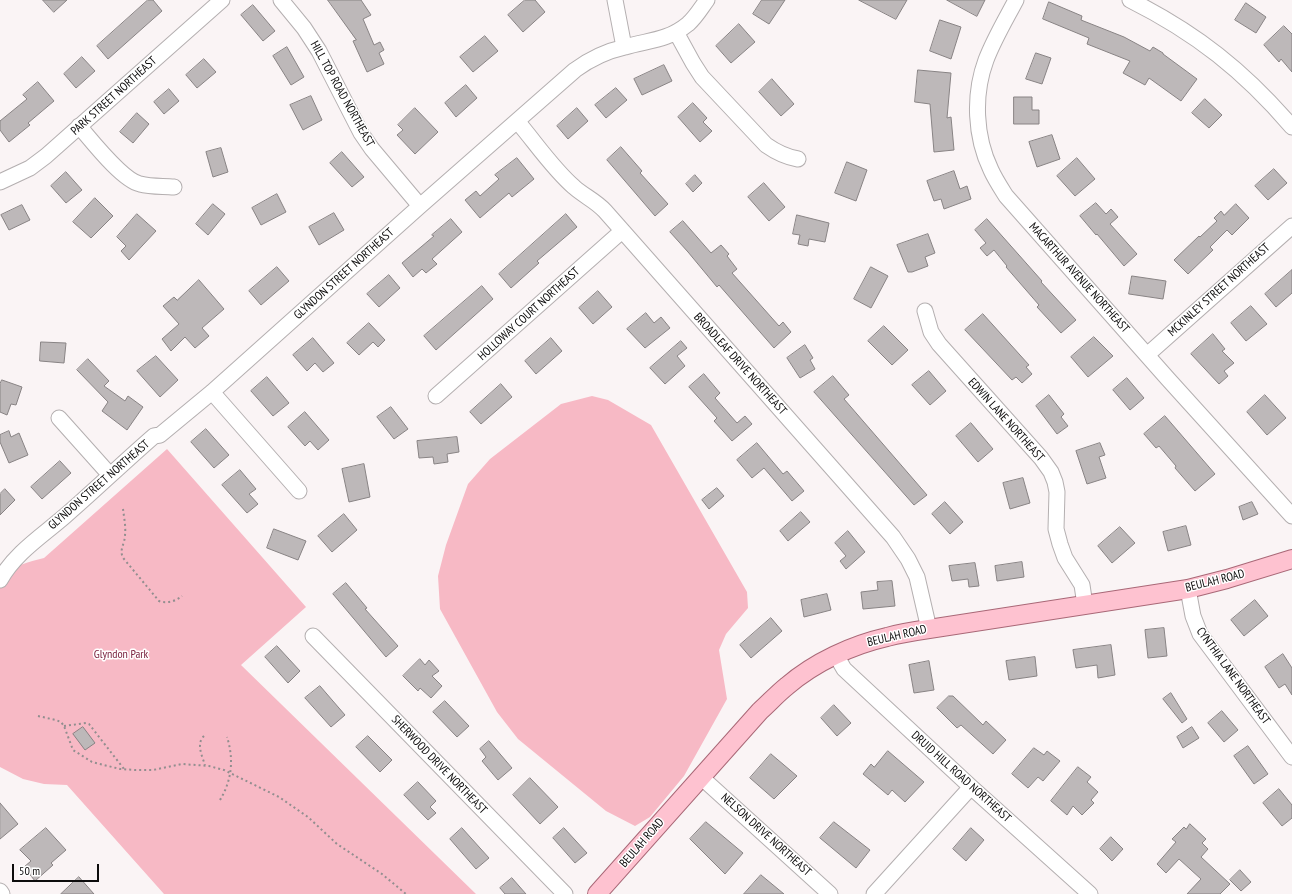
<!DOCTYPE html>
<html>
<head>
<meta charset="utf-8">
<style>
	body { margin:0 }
	#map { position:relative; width:1292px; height:894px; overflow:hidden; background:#faf4f5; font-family:"PT Sans Narrow",sans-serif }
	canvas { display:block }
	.scale { position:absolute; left:12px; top:864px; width:87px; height:18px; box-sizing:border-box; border:2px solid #0d0c0c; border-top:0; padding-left:5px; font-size:12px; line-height:14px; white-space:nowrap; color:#0d0c0c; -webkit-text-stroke:3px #fff; paint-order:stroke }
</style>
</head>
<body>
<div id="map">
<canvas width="1292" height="894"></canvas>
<div class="scale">50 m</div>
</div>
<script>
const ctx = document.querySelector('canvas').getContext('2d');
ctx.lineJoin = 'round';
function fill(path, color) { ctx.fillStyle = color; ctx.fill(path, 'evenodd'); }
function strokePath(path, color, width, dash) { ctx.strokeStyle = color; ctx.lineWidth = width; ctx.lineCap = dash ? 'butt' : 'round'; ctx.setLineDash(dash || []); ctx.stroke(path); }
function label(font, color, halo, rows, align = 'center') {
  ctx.font = font + ' "PT Sans Narrow",sans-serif'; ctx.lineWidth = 3; ctx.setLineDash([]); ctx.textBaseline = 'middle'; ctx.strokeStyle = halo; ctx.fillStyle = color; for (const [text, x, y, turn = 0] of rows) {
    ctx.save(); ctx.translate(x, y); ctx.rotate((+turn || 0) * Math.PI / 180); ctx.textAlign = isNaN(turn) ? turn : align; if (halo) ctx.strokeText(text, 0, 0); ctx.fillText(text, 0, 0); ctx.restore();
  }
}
fill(new Path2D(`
	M592,396L608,400L651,425L747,592L748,608L726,634L719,650L727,699L684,776L650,817L635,826L606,811L518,739L497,712L440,609L438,576L446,545L468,484L490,459L561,404Z
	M167,449L306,607L241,665L476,894H164L67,785L44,784L23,779L0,767V575C14,566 28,562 44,558Z`), '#f7b9c5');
const building = new Path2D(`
	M43,0H67L54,12Z
	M148,0H153L162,11L108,59L97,46Z
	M328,0H361L371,15L363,19L374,45L380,42L384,50L379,53L384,64L367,72L353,41L356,40Z
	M525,0H535L545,12L523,32L508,15Z
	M762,0H785L769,24L753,14Z
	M859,0H907L896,19Z
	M947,0H985L977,16Z
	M1049,2L1082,16L1081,20L1124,37L1150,51L1153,47L1163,53V54L1197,79L1181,101L1149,78L1145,85L1123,73L1130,61L1087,44L1089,38L1043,19Z
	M1246,3L1266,17L1256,33L1235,20Z
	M253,5L275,31L263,41L241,15Z
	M940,20L961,27L951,59L930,51Z
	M739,24L755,42L731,63L716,46Z
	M1284,26L1292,34V72L1281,59L1279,62L1264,45Z
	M485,36L498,51L473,72L460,57Z
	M287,47L304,77L291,85L273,56Z
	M1036,53L1051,58L1042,84L1026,79Z
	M82,57L95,71L76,88L64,74Z
	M204,59L216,72L197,88L186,75Z
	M664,65L672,81L642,95L634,79Z
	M918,70L951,73L947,118L951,117L954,150L934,152L930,104L915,102Z
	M772,79L794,104L781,116L759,92Z
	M38,82L54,101L28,123L30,125L9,142L0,130V121L27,99L23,95Z
	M466,85L477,98L456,117L445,103Z
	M616,88L627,100L606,118L595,105Z
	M169,89L179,101L164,114L154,102Z
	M311,96L322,120L303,130L290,105Z
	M1014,97H1032V110H1039V124H1014Z
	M1205,99L1222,115L1209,128L1192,113Z
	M693,103L707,118L703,122L712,131L700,142L678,117Z
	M415,108L438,132L415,154L397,135L403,130L398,125Z
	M577,108L588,121L568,139L557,126Z
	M137,113L149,124L133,143L120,132Z
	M1052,135L1060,159L1037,167L1029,142Z
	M621,147L642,171L640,173L668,204L655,216L607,160Z
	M221,148L228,172L213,177L206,152Z
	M342,152L364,177L352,187L330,163Z
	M517,158L534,179L512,197L509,193L480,218L465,200L476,191L480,196L499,179L495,175Z
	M1077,158L1095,179L1075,196L1057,176Z
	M847,162L867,170L856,201L835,193Z
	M1274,169L1287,183L1268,200L1255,186Z
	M954,171L960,189L967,186L971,199L944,209L941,199L934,201L927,181Z
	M66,172L82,190L66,203L51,186Z
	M695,175L702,183L693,192L686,184Z
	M764,183L785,207L769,221L748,197Z
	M277,194L286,212L261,225L252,208Z
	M95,198L113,216L91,238L73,222Z
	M1096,203L1106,214L1111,209L1118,217L1110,224L1137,254L1124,266L1097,234L1096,235L1080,216Z
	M213,204L225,214L208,235L196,224Z
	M1236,204L1249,218L1232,235L1227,230L1210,247L1213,250L1188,274L1174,260L1199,236L1200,237L1217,221L1214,218L1221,211L1224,215Z
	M22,205L30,220L9,230L1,215Z
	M334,213L344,230L319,245L309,227Z
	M137,214L156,231L129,260L121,251L126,246L117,237Z
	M566,214L577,227L537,261L539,263L511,288L499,274Z
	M797,215L829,223L825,242L809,239L808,246L798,244L800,235L793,234Z
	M451,219L462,232L432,259L437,264L426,273L422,269L413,277L402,263L434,236L432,235Z
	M987,219L1042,281L1041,282L1076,320L1061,333L1037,307L1039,305L1006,267L1007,266L994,250L987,256L980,248L986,243L975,230Z
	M683,221L711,253L721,245L729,254L727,256L737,269L732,273L779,326L783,322L791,332L774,348L719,285L717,287L688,252L670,232Z
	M928,234L935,253L925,257L928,266L912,272H908L897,245Z
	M277,267L289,281L261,305L249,291Z
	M871,267L888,276L871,308L854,299Z
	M1292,270V293L1276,307L1265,294Z
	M389,275L400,288L379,307L367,294Z
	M1132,276L1166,281L1163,299L1129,294Z
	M199,280L224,309L202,328L209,336L195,348L185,337L171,351L162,339L179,324L163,306L174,297L177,300Z
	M482,286L493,299L436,350L424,336Z
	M598,291L612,307L593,324L579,308Z
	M1251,306L1267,324L1246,341L1231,323Z
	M646,313L654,323L661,317L670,328L645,348L627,329Z
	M983,314L1029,365L1026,367L1032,374L1022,383L1016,377L1012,380L965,330Z
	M369,323L385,340L378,347L373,342L359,355L347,343Z
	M884,326L908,350L892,365L868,341Z
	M1213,334L1225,349L1222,351L1234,363L1224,371L1228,376L1219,384L1191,354Z
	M1094,337L1113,356L1088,377L1071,357Z
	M313,338L334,363L323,372L315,363L307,371L293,355Z
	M551,338L562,351L536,374L525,361Z
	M681,341L687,348L677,356L685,366L665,384L650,368Z
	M41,342L66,343L64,363L40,361Z
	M805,345L813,358L810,360L815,369L800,378L787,358Z
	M156,356L178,380L160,397L137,371Z
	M88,359L109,381L104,386L125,401L128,396L143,407L127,430L102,411L108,402L77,370Z
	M929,371L946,391L930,405L912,385Z
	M704,374L720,393L715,398L737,423L745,416L752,424L732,441L714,421L717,418L689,387Z
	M833,376L849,395L844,399L927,495L914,505L814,392Z
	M267,377L289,403L273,416L251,391Z
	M1127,378L1144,398L1130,410L1113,390Z
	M2,380L22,387L16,405L11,404L7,415L0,412V384Z
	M501,384L512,397L481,424L470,412Z
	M1049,395L1064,414L1061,417L1068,426L1057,434L1036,406Z
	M1265,395L1286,418L1267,435L1247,412Z
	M391,407L408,429L394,439L377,417Z
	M305,412L329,440L318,450L310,441L305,446L288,427Z
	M1165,416L1215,474L1195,491L1175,468L1176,466L1159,446L1156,448L1144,434Z
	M971,423L993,449L978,462L956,436Z
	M206,429L229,455L214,468L191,442Z
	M9,431L11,437L19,433L28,455L9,463L0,442V435Z
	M457,437L459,452L447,454L448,462L434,464L433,457L419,458L417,441Z
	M757,443L783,474L787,471L804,491L792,501L764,468L752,478L737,460Z
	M1100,443L1105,455L1099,457L1106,478L1087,484L1076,451Z
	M60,461L71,473L42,499L31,487Z
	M364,464L370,497L349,502L342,469Z
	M240,470L256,489L249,494L258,504L247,513L222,485Z
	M1023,478L1030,503L1010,509L1003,483Z
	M717,488L724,496L709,509L702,500Z
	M5,489L15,500L0,515V494Z
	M945,502L963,522L950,534L932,514Z
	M1252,502L1258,514L1243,520L1239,507Z
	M801,512L810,522L788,541L780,531Z
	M344,514L357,530L332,552L318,536Z
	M1186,526L1191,545L1168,551L1163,532Z
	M1120,527L1135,543L1112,563L1098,546Z
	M274,529L306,541L298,560L267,548Z
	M848,531L865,552L846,569L840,561L846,556L835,543Z
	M1022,562L1024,577L997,581L995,566Z
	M975,563L979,586L969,587L968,579L952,581L949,566Z
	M892,581L895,606L863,609L861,592L878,590L877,582Z
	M346,583L367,608L365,609L398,646L386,657L333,594Z
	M827,594L831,610L804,617L801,600Z
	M1255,600L1268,616L1244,636L1231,620Z
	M771,618L782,631L751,658L740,645Z
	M1164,628L1167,656L1148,658L1145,630Z
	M1111,645L1115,675L1098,678L1097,665L1076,668L1073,650Z
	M277,646L300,671L288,683L265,657Z
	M1283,654L1292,668V695L1285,684L1279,688L1265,667Z
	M1035,657L1037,676L1009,680L1006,661Z
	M420,659L425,665L429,660L439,671L432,676L442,686L431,698L420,688L418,691L403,676Z
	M929,661L934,690L914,693L909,665Z
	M320,686L345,715L331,727L305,698Z
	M1171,693L1187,719L1182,723L1163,699Z
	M949,696H953L983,725L986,721L1006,740L993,754L961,725L957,728L937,708Z
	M445,701L469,726L457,737L433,712Z
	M834,705L851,723L837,736L821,718Z
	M1222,711L1238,730L1224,742L1208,723Z
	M83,727L95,743L85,750L73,734Z
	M1192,727L1199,738L1183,748L1177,737Z
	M368,736L392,760L380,772L356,747Z
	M489,741L512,768L498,780L482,761L486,757L480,749Z
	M1248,746L1268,774L1254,784L1234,756Z
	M1034,748L1044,755L1047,751L1060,761L1043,781L1038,777L1028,788L1012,774Z
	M888,751L924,782L905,802L892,790L888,795L863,774L871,764L874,767Z
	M771,754L797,776L774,799L750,778Z
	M1078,767L1091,777L1087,782L1098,792L1091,800L1094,803L1082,815L1073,806L1067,815L1051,801Z
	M530,778L558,807L540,824L513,795Z
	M418,782L436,801L430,807L436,813L428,820L404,795Z
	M1279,789L1292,805V818L1282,826L1263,803Z
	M0,803L18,824L0,839Z
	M706,822L743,853L725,874L690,839Z
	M834,822L870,850L856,868L820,838Z
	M1190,824L1206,839L1202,843L1208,849L1201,857L1230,884L1220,894H1187L1201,879L1179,859L1166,873L1157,864L1176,842L1172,839L1184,827L1186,829Z
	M46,828L66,850L51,863L53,865L35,881L24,867L31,861L20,850Z
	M462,828L489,858L476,869L450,839Z
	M564,828L587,853L575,863L553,838Z
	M971,828L984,840L966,861L953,849Z
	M1111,837L1123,849L1112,861L1100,849Z
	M1240,870L1251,882L1241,891L1230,880Z
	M761,875L784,894H744Z
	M79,877L94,894H61Z
	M512,878L526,894H505L500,888Z`);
fill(building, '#bdb8b9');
strokePath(building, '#888384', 1);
const minor = new Path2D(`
	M281,0L304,28L319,51L361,133L372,149L420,206
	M615,0L624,47
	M1016,0C1006,19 994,39 986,60C973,95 975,137 991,170C995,179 1001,188 1006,196L1168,379L1292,516
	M1130,0C1196,33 1244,71 1292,127
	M676,32L693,63L702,77L766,145C776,152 786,157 798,159
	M517,121C535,142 553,169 574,187C584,196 596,201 605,211L893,537L908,559L917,577L929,629
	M79,126C92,141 122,180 140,184C151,187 163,186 174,187
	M0,182L30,168L46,156L222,0
	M925,311L931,332L939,344L1041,458L1051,472L1055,482L1057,492L1056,529L1060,544L1065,558L1082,585L1085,605
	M1147,355L1292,226
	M212,392L299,491
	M436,396L622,231
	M59,418L110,475
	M0,580C15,553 42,536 65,516C95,490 124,462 154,436L160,435L212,392L420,206L575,70C590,59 607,51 625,47C649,40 667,41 688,24C696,17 701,8 707,0
	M1188,589L1193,616L1200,634L1292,757
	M313,636L565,894
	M836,655L844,669L971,787L1090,894
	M701,777L830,894
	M0,891L2,894
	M874,894L971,787`);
const major = new Path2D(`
	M597,894L760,711C769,703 777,694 787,686C815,662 852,645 887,637C901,633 915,631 929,629L1188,589L1227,579L1292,559`);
strokePath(minor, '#b4afb0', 17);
strokePath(major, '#a96877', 20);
strokePath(new Path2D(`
	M123,509C124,517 126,527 125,535C125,544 118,551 124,559L159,601C167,604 176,601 182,596
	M38,716L56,720L61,722L64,726L73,750L92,762L120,769L136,770H153L182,764L209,766L224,770L279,797L308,817L337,844L382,874L406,894
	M64,726L86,723L89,724L124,769
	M204,736C196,743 202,756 205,765
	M220,800C232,780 234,759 227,737`), '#928e8f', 2, [2, 3]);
strokePath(minor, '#fff', 15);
strokePath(major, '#fec2d0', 18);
label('12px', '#0d0c0c', '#fff', [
	["HILL TOP ROAD NORTHEAST",342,94,61],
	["PARK STREET NORTHEAST",114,96,-42],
	["GLYNDON STREET NORTHEAST",344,274,-42],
	["MACARTHUR AVENUE NORTHEAST",1079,278,48],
	["MCKINLEY STREET NORTHEAST",1219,290,-42],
	["HOLLOWAY COURT NORTHEAST",529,314,-42],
	["BROADLEAF DRIVE NORTHEAST",740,364,48],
	["EDWIN LANE NORTHEAST",1006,420,48],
	["GLYNDON STREET NORTHEAST",99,485,-41],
	["BEULAH ROAD",1215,581,-14],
	["BEULAH ROAD",897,636,-13],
	["CYNTHIA LANE NORTHEAST",1233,676,54],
	["SHERWOOD DRIVE NORTHEAST",439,765,46],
	["DRUID HILL ROAD NORTHEAST",961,777,42],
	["NELSON DRIVE NORTHEAST",766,835,42],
	["BEULAH ROAD",642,843,-49]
]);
label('12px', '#761a38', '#fff', [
	["Glyndon Park",121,655]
]);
</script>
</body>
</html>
